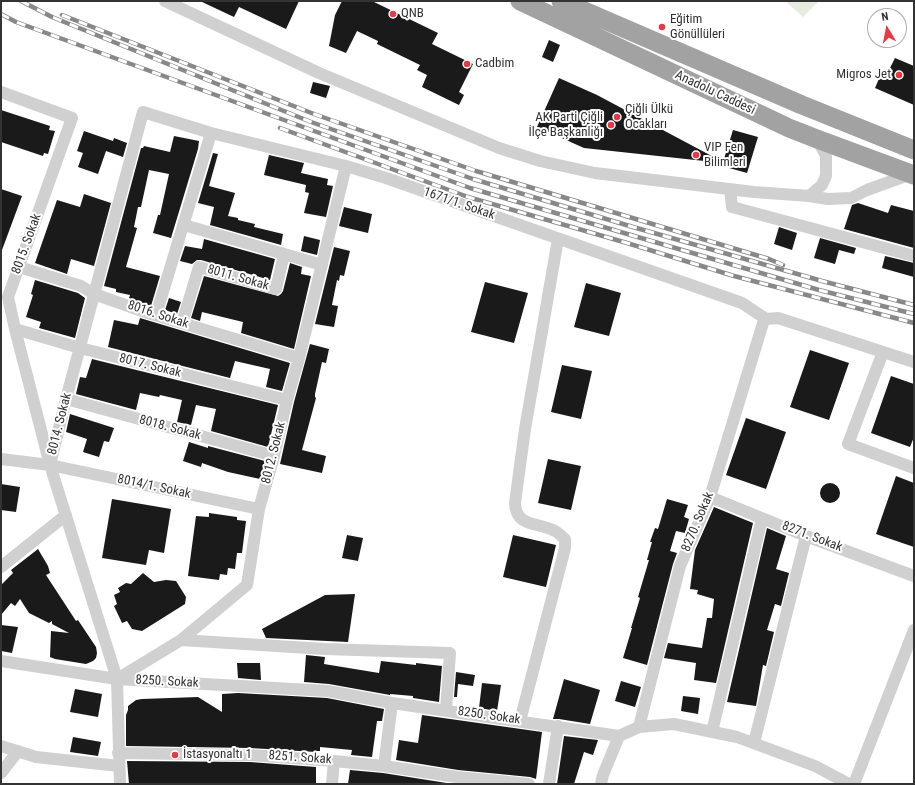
<!DOCTYPE html>
<html>
<head>
<meta charset="utf-8">
<style>
	body { margin:0 }
	#map { position:relative; width:915px; height:785px; overflow:hidden; background:#fff; font-family:"Roboto Condensed",sans-serif }
	canvas { display:block }
	.frame { position:absolute; inset:0; border:2px solid #333; pointer-events:none }
	.north { position:absolute; left:867px; top:8px; width:40px; height:40px; box-sizing:border-box; background:#fff; border:1px solid #adadad; border-radius:50%; rotate:350deg; font-size:11px; font-weight:700; line-height:16px; text-align:center; color:#333 }
	.north::after { content:''; display:block; margin:auto; width:14px; height:18px; background:#e63946; clip-path:polygon(50% 0,100% 100%,50% 72%,0 100%) }
</style>
</head>
<body>
<div id="map">
<canvas width="915" height="785"></canvas>
<div class="frame"></div>
<div class="north">N</div>
</div>
<script>
const ctx = document.querySelector('canvas').getContext('2d');
ctx.lineJoin = 'round';
function fill(path, color) { ctx.fillStyle = color; ctx.fill(path, 'evenodd'); }
function strokePath(path, color, width, dash) { ctx.strokeStyle = color; ctx.lineWidth = width; ctx.lineCap = dash ? 'butt' : 'round'; ctx.setLineDash(dash || []); ctx.stroke(path); }
function label(font, color, halo, rows, align = 'center') {
  ctx.font = font + ' "Roboto Condensed",sans-serif'; ctx.lineWidth = 4; ctx.setLineDash([]); ctx.textBaseline = 'middle'; ctx.strokeStyle = halo; ctx.fillStyle = color; for (const [text, x, y, turn = 0] of rows) {
    ctx.save(); ctx.translate(x, y); ctx.rotate((+turn || 0) * Math.PI / 180); ctx.textAlign = isNaN(turn) ? turn : align; if (halo) ctx.strokeText(text, 0, 0); ctx.fillText(text, 0, 0); ctx.restore();
  }
}
fill(new Path2D(`
	M785,1H819L803,17Z`), '#e6ecdf');
fill(new Path2D(`
	M200,1H299L286,29L239,7L234,17Z
	M342,1H372L438,33L432,44L473,64L459,92L464,95L459,105L422,87L427,75L417,70L420,65L377,44L378,41L357,31L346,53L329,46L335,15Z
	M549,40L560,45L553,62L542,57Z
	M895,58L914,66V105L875,88L881,74L886,76Z
	M559,78L597,95L723,162L733,130L758,137L747,173L722,166L723,163L584,148L537,127Z
	M313,82L330,86L326,98L310,93Z
	M1,110L50,126L49,130L55,131L48,154L44,153L43,156L1,142Z
	M84,131L113,141L114,138L127,143L123,157L106,151L98,174L78,167L83,153L77,151Z
	M174,136L199,141L198,149L171,238L153,233L158,215H160L169,174L149,170L141,207H138L134,227L137,228L126,267L160,276L151,306L129,298L130,295L116,292V289L104,286L141,148H143L144,146L170,152Z
	M213,153L218,154L209,186L235,193L228,216L238,218V220L255,224L254,227L283,234L281,245L210,225L214,207L198,203Z
	M269,155L304,163L301,173L328,179L327,185L333,186L326,217L304,213L309,193L305,192L306,185L264,175Z
	M1,189L22,196L2,250H1Z
	M84,194L111,203L94,266L71,259L67,274L35,263L57,200L80,207Z
	M858,203L888,213L891,205L914,211V248L844,229L852,205Z
	M344,207L372,214L368,233L339,226Z
	M779,227L797,233L792,250L774,244Z
	M304,236L320,240L317,255L301,251Z
	M820,238L856,248L854,254L839,250L835,264L814,258Z
	M204,239L275,259L270,280L201,260H197L192,264L180,261L185,246L202,249Z
	M334,247L350,251L344,276L340,275L339,281L337,280L332,305L338,306L334,327L315,324Z
	M885,256L914,263V277L882,268Z
	M290,263L302,267L301,274L311,276L294,349L241,333L243,322L202,312L200,321L191,318L204,276L278,296L281,294L283,291Z
	M35,280L78,293L85,298L75,338L39,328L41,322L26,317L33,295L31,294Z
	M485,282L528,293L514,343L471,332Z
	M586,283L621,293L609,336L574,327Z
	M169,298L181,302L177,314L165,310Z
	M140,318L290,363L282,391L266,387L270,369L235,361L230,378L108,347L114,320L138,325Z
	M310,344L329,349L326,363L322,362L315,394V397L316,398L302,450L326,456L322,473L280,464L294,402Z
	M810,350L849,363L829,420L790,407Z
	M92,359L278,405L268,447L211,431L216,409L196,405L191,425L177,422L182,400L160,395L159,397L140,393L136,410L76,394L80,377L86,378Z
	M562,365L592,371L581,419L551,412Z
	M891,376L914,384V437L910,447L871,433Z
	M70,414L114,428L109,442L104,441L99,457L83,452L87,439L66,432Z
	M746,418L786,432L766,489L726,475Z
	M189,442L208,448V446L265,461L260,479L228,472L202,463L201,467L183,461Z
	M548,459L581,466L571,510L538,503Z
	M896,476L914,483V547L876,534Z
	M820 493a10 10 0 1 1 20 0a10 10 0 1 1-20 0Z
	M1,484L20,487L16,512L1,510Z
	M112,499L171,509L164,553L149,550L146,565L102,558Z
	M667,499L688,505L684,517L689,519L685,533L676,531L670,551L677,553L673,564L647,665L623,658L632,628H631L640,598L638,597L649,560H647L652,542H650L655,528L658,529Z
	M714,507L753,523L716,683L694,680L696,663L664,658L668,643L702,648L707,618H712L714,599L697,594L698,590L690,589L695,550Z
	M209,513L237,517V520L246,521L242,553H237L235,569L228,568L227,575L220,574L219,580L188,576L196,516L209,517Z
	M767,528L786,536L776,569L789,573L781,606L775,604L767,630L774,632L766,666L763,665L756,706L727,702Z
	M347,535L363,538L358,561L342,558Z
	M513,535L556,545L546,587L503,577Z
	M38,549L48,566L50,573L46,575L76,621L78,620L96,647L97,653L96,658L93,661L86,664L55,659L50,657L51,631L69,633L52,624V621L49,623L29,613L20,599L15,606L11,603L1,615V585L13,573L11,570Z
	M143,573L154,582L166,580L176,581L186,597L185,604L142,631L132,629L127,621L122,623L114,606L117,604L114,595L120,592L118,588L126,583L131,584Z
	M355,594L348,642L266,638L262,629L325,595Z
	M1,625L18,627L12,653L1,651Z
	M306,655L325,657L324,664L379,673L381,661L416,665V663L442,666L439,702L413,698V696L390,694V695L329,684L304,682Z
	M237,663H260L261,680L238,678Z
	M456,672L475,675L473,686L458,684L457,697H454Z
	M564,679L600,690L590,724L559,719H553Z
	M621,681L641,687L635,707L615,701Z
	M482,683L501,685L497,711L479,708Z
	M75,689L102,694L98,717L70,712Z
	M238,693L327,698L384,709L382,721H377L372,757L351,755L352,750L320,747V751H316V752L250,748L126,746V715L128,710V706L136,700L142,699L198,697L222,712V694Z
	M683,696L700,698L698,714L681,711Z
	M422,715L542,732L536,779L530,777L458,770L396,760L399,740L418,743Z
	M564,736L598,740L593,755L584,752L574,784H557Z
	M73,737L101,742L98,756L70,752Z
	M127,761L250,762L316,767V784H129Z
	M350,770L383,773L453,784H348Z`), '#1a1a1a');
strokePath(new Path2D(`
	M165,1L319,73L499,148L540,161L595,173L754,192L809,196L828,199L851,198L867,190L911,174
	M1,92L72,118L8,297L15,329L50,465L117,679L120,784
	M730,189L732,207L914,256
	M809,196L822,185L826,176V156L817,139
	M184,225L322,265
	M19,267L81,286L94,294L148,313L299,358
	M156,315L211,133
	M766,319L778,318L914,362
	M182,323L199,267L276,289L284,254
	M15,329L80,348L287,400
	M883,352L848,444L914,468
	M66,399L274,456
	M1,459L50,465L259,509
	M50,465L66,399L143,112L211,133L346,166L386,178L742,303L766,319
	M710,497L806,536L914,576
	M1,567L66,515
	M181,640L325,649L450,653L446,710
	M1,661L117,679L328,691L392,703L619,736L639,727L674,724L737,737L815,766L849,784
	M117,679L181,640L247,585L259,509L274,456L287,400L299,358L346,166
	M520,721L565,548V539C562,537 559,533 555,531C539,522 516,528 515,503L525,429L558,239
	M639,727L680,566L710,497L763,323L766,319
	M712,732L762,518
	M754,743L806,536
	M1,746L36,757L119,766
	M118,753L250,755L334,761L384,766L457,777L529,784
	M384,766L392,703
	M1,773L18,751
	M332,784L334,761
	M549,784L558,726
	M601,784L603,775L619,736
	M854,784L914,630`), '#d0d0d0', 12);
strokePath(new Path2D(`
	M520,1L789,128L817,139L914,175
	M561,1L802,105L914,150`), '#a2a2a2', 19);
const rail = new Path2D(`
	M21,1L52,17L311,122L473,179L633,227L822,281L914,305
	M1,14L16,22L470,188L819,290L914,314
	M62,15L314,114L476,171L769,259L783,265
	M280,128L468,197L627,243L734,276L914,323`);
strokePath(rail, '#888', 4.5);
strokePath(rail, '#fff', 3, [9]);
for (const [x, y, r, color] of [
	[393,14,4,"#e63946"],
	[662,27,4,"#e63946"],
	[467,64,4,"#e63946"],
	[899,75,4,"#e63946"],
	[617,117,4,"#e63946"],
	[611,125,4,"#e63946"],
	[696,155,4,"#e63946"],
	[175,755,4,"#e63946"]
]) { const dot = new Path2D(); dot.arc(x, y, r, 0, 2 * Math.PI); ctx.fillStyle = color; ctx.fill(dot); strokePath(dot, '#fff', 1.5); }
label('13px', '#333', '#fff', [
	["QNB",401,14],
	["Eğitim",670,20],
	["Gönüllüleri",670,35],
	["Cadbim",475,64],
	["Migros Jet",891,75,"right"],
	["Çiğli Ülkü",625,110],
	["Ocakları",625,125],
	["AK Parti Çiğli",603,118,"right"],
	["İlçe Başkanlığı",603,133,"right"],
	["VIP Fen",704,148],
	["Bilimleri",704,163],
	["İstasyonaltı 1",183,755]
], 'left');
label('13px', '#333', '#fff', [
	["Anadolu Caddesi",715,93,25],
	["1671/1. Sokak",459,204,19],
	["8015. Sokak",27,244,-70],
	["8011. Sokak",238,278,16],
	["8016. Sokak",158,315,18],
	["8017. Sokak",150,366,14],
	["8014. Sokak",60,424,-76],
	["8018. Sokak",170,428,15],
	["8012. Sokak",274,453,-76],
	["8014/1. Sokak",154,487,12],
	["8270. Sokak",698,522,-67],
	["8271. Sokak",812,537,21],
	["8250. Sokak",167,682,3],
	["8250. Sokak",489,716,8],
	["8251. Sokak",300,758,4]
]);
</script>
</body>
</html>
